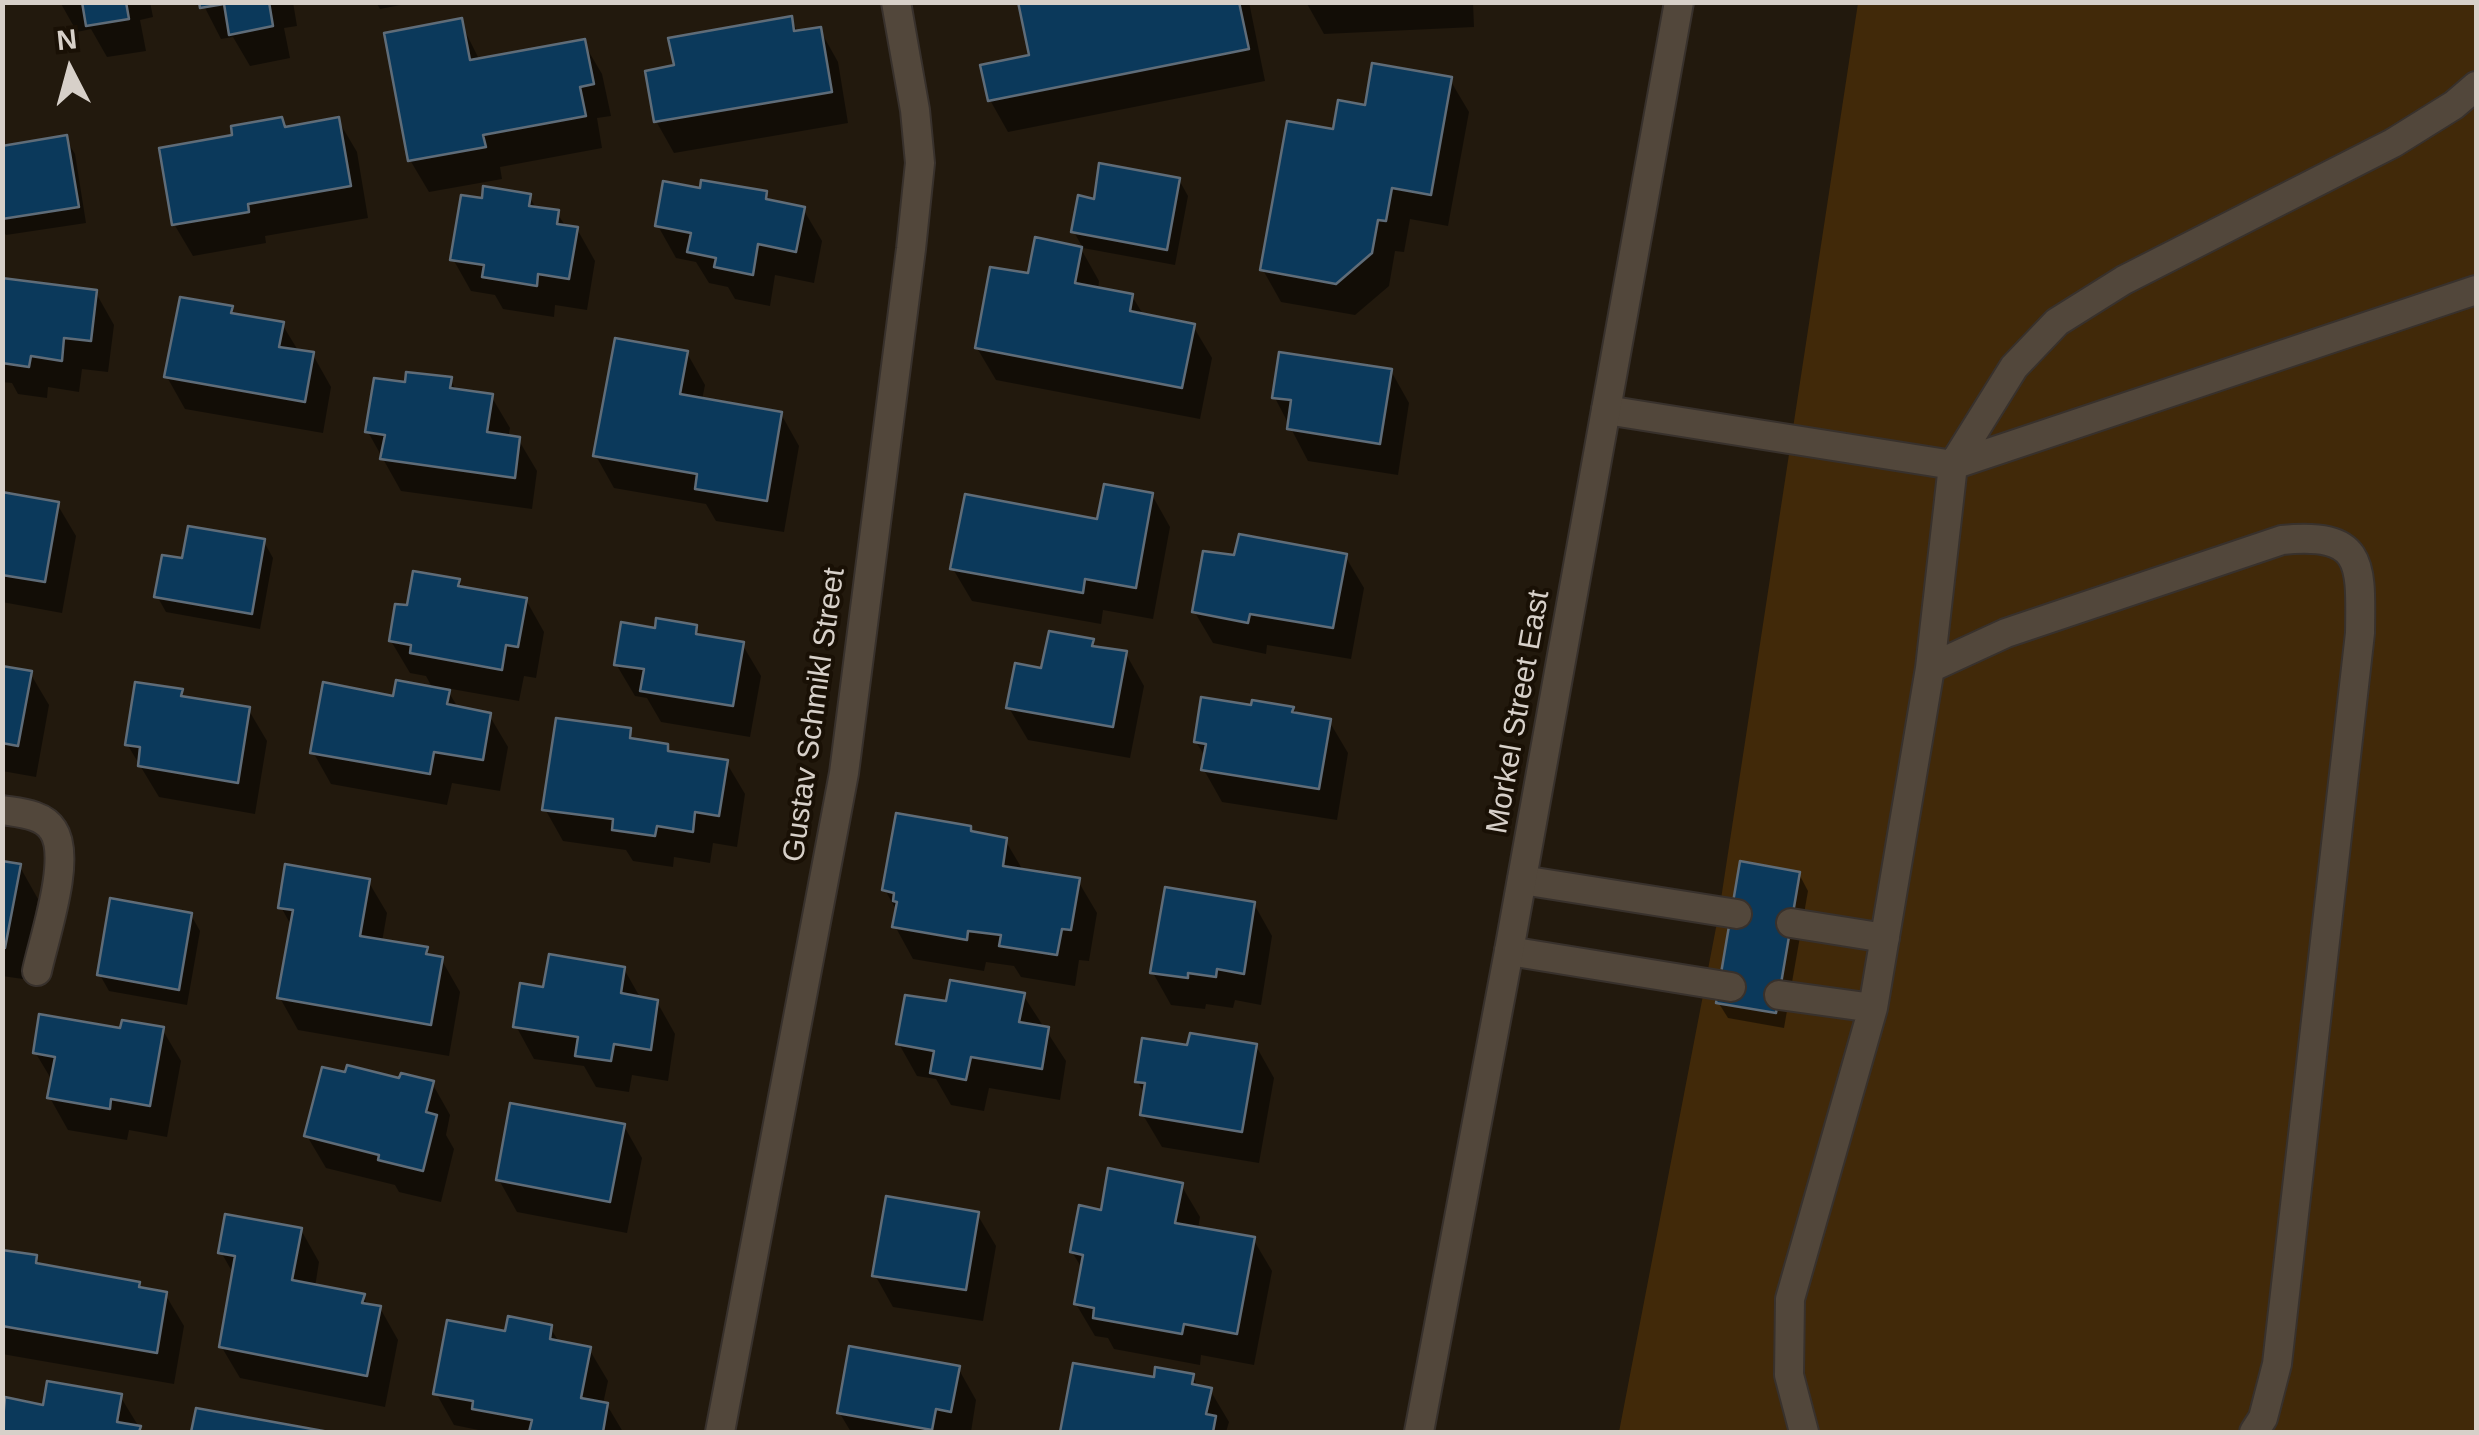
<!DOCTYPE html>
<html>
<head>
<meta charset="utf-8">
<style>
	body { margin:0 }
	#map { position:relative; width:2479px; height:1435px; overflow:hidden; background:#22190d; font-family:Helvetica,sans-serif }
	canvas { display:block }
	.frame { position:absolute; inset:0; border:5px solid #d7d0c9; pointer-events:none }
	.north { position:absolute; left:20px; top:20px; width:100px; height:100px; -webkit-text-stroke:8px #191005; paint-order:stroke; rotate:354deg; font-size:28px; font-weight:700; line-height:40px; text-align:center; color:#d7d0c9 }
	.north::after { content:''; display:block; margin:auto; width:35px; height:45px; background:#d7d0c9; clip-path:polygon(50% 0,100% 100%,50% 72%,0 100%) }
</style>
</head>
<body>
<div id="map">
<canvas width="2479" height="1435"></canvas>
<div class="frame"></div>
<div class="north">N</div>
</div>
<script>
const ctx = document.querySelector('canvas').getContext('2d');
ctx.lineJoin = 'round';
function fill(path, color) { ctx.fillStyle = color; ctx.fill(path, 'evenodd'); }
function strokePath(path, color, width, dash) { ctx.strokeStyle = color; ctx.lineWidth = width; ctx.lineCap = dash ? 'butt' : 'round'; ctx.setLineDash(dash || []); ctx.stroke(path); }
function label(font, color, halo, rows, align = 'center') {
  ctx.font = font + ' Helvetica,sans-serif'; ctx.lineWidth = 8; ctx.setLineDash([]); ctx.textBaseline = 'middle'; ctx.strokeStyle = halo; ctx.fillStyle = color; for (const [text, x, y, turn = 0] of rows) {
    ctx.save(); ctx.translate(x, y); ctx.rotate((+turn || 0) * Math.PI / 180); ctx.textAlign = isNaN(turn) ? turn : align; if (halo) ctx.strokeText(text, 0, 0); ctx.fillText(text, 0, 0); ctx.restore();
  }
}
fill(new Path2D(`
	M1858,3H2476V1432H1619L1719,912Z`), '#412909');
fill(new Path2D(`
	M60,2H150L153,17L140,20L146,51L107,57L91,29L77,32Z
	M202,2H293L297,26L284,28L290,58L250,66L233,37L221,39Z
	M376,2H416L380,9Z
	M1021,2H1249L1265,81L1008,132L990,100L1032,57Z
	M1306,2H1473L1474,27L1324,34Z
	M790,19L799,33L820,30L838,62L848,123L674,153L656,121L677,67Z
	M460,21L480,61L583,42L602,74L611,116L597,118L602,148L500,167L502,179L429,192L410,160Z
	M1450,80L1469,112L1448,226L1410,219L1404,252L1395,251L1389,286L1355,315L1281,302L1263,270L1335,132L1367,108Z
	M281,119L287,129L338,120L357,152L368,218L265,236L266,243L193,256L174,224L235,137Z
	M65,138L75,154L86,223L6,235L2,230V149Z
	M1179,180L1188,196L1175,265L1083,248L1074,232L1096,202Z
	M702,191L766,193L771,203L803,209L822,241L814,283L775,275L770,306L735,299L728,287L709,283L696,262L676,258L658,226Z
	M529,196L537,210L557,213L566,227L577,229L595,261L587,310L555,305L554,317L503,309L495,295L471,291L453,259L484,200Z
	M1081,249L1099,281L1098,290L1132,296L1144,316L1193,326L1212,358L1200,419L996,380L977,348L1030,276Z
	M2,280L96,293L114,325L108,372L82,369L79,392L48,387L47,398L18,394L12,383L2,382Z
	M231,308L235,316L282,324L299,352L313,355L331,387L323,433L185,409L167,377Z
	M687,353L705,385L702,400L781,414L799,446L784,532L716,521L706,504L614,488L596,456Z
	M1391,371L1409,403L1398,475L1308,461L1275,398Z
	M450,380L457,391L491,396L510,428L508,438L518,439L537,471L532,509L401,491L368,432L407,385Z
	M2,495L57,504L76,536L62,613L2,602Z
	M1152,495L1170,527L1153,619L1103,610L1101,624L972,601L953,569L1099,521Z
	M264,542L273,558L260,629L166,612L157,596Z
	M1345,556L1364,588L1351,659L1267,645L1266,654L1213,643L1194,611L1236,558Z
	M459,581L463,589L526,600L544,632L536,678L524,676L519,701L446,688L459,709L489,715L508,747L500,791L452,783L447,805L331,784L313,752L395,699L433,689L426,676L410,673L391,641L409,608Z
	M695,627L701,637L742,644L761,676L750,737L661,722L647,698L635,696L616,664L657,631Z
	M1092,641L1097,649L1126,654L1144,686L1130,758L1028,740L1009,708L1043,671Z
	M2,668L30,673L49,705L36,777L2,771Z
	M181,691L186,699L248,709L267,741L255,814L159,797L127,744Z
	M1253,708L1292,709L1296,716L1329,721L1348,753L1337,820L1222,802L1204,770L1206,758L1196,742Z
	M629,731L635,741L666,746L671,754L726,762L745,794L737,847L713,843L710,863L674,857L673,867L633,861L626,850L563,841L545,809Z
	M970,828L973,834L1005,840L1024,872L1078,881L1097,913L1089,961L1079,960L1075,986L1021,977L1014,966L986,962L984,971L913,959L895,926L897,911L885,890Z
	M2,863L20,867L38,899L23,979L2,976Z
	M1799,874L1808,891L1784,1028L1728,1018L1718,1002Z
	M368,881L387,913L382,942L426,949L431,957L441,959L460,992L449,1056L298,1030L280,998L292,927L281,907Z
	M1254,904L1272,936L1261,1005L1235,1000L1233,1008L1206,1004L1205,1009L1171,1005L1153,973Z
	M191,915L200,931L187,1005L109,991L100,975Z
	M624,969L641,999L657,1002L675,1034L668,1081L632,1075L629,1092L596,1087L584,1066L534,1059L516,1026Z
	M1023,995L1066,1061L1060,1100L989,1088L984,1111L951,1105L936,1079L917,1076L899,1044L948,1004Z
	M162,1029L181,1061L167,1137L129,1130L127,1140L68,1130L50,1098L53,1082L35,1052L122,1031Z
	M1256,1046L1274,1078L1259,1163L1162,1147L1143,1115L1146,1096L1137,1081L1189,1048Z
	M401,1081L432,1083L450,1115L446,1135L454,1149L441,1202L399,1192L395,1185L326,1168L307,1136Z
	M624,1126L642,1158L627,1233L517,1212L499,1180Z
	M1181,1185L1200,1217L1198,1229L1253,1239L1272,1271L1254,1365L1201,1355L1200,1365L1114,1349L1108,1338L1095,1336L1076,1304L1083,1270L1072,1252Z
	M977,1214L996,1246L983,1321L893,1307L875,1275Z
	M301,1230L319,1262L315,1287L363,1296L369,1307L380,1308L398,1340L385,1407L240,1378L221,1346L234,1275L221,1252Z
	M36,1257L41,1266L138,1284L142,1290L165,1294L184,1326L174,1384L2,1354V1260Z
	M550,1327L560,1344L589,1349L608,1381L603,1404L607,1405L623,1432H488L454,1425L436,1393Z
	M1075,1366L1156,1380L1192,1376L1199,1388L1210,1390L1229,1422L1226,1432H1063Z
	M958,1368L976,1400L971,1432H851L839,1412Z
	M120,1396L142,1432H2L7,1400L45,1407Z
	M198,1411L315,1432H194Z`), '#0007');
const building = new Path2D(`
	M82,2H126L129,19L86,26Z
	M199,2H269L273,26L229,35L224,4L200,8Z
	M1018,2H1239L1249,49L988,101L980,65L1029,55Z
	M792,16L794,31L821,27L832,92L654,122L645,71L674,65L668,38Z
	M462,18L470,60L585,39L594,84L580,87L586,116L483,135L486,147L408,161L384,33Z
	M1372,63L1452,77L1431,195L1392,188L1386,221L1378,220L1372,253L1336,284L1260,270L1287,121L1333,129L1338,100L1365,105Z
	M282,117L285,127L339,117L351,186L248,204L249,212L172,225L159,148L232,135L231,126Z
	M67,135L79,207L2,219V146Z
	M1099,163L1180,178L1167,250L1071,232L1078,195L1094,199Z
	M701,180L767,191L766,199L805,207L796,252L758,244L753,275L714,267L716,258L687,252L691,233L655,226L663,181L700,188Z
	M483,186L531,194L529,206L559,210L557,224L578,227L569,279L538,274L537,286L482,277L484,265L450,260L461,195L482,198Z
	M1035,237L1082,247L1075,283L1133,294L1130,311L1195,324L1182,388L975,348L990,267L1028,273Z
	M2,278L97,290L91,341L64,338L62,361L31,356L29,367L2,363Z
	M180,297L233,306L231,313L284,322L279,347L314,352L305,402L164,377Z
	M615,338L688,351L680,394L782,412L767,501L695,489L697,474L593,456Z
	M1279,352L1392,369L1380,444L1287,429L1291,400L1272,398Z
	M406,372L452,377L450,388L493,394L487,432L520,437L515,478L380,459L385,435L365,432L374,378L405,382Z
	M1104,484L1153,493L1136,588L1085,579L1083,593L950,569L965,494L1097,519Z
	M2,492L59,502L45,582L2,575Z
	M188,526L265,539L252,614L154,597L162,555L182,558Z
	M1239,534L1347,554L1333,628L1250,614L1248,623L1192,612L1203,551L1234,555Z
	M413,571L460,579L458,586L527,598L518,647L506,645L502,670L410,653L411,645L389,641L395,604L407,605Z
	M656,618L697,625L696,634L744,642L733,706L640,691L644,669L614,665L621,622L655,628Z
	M1049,631L1094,639L1092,646L1127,651L1113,727L1006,708L1015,663L1041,668Z
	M2,666L32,671L18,746L2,743Z
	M396,680L450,690L447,704L491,713L483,760L434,752L430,774L310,753L323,682L393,696Z
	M135,682L183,689L181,696L250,707L238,783L138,766L140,747L125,745Z
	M1201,697L1251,705L1252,700L1294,707L1292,712L1331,719L1319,789L1201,770L1206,744L1194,742Z
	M556,718L631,728L630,738L668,744V751L728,760L719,816L695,812L693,832L657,826L655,836L612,830L613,819L542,810Z
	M896,813L971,826V831L1007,838L1003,866L1080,878L1071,930L1062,929L1057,955L999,946L1001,935L968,931L967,940L892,927L897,902L893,901L894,893L882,890Z
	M2,861L21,864L5,948H2Z
	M1740,861L1800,872L1776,1013L1716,1003Z
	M285,864L370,879L360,936L428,947L426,954L443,957L431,1025L277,998L293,910L278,908Z
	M1165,887L1255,902L1244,974L1217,969L1216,977L1188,973V978L1150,973Z
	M110,898L192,913L179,990L97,975Z
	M549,954L625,967L621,993L658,1000L651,1050L614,1044L611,1061L575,1056L578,1037L513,1027L520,983L543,987Z
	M950,980L1025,993L1019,1022L1049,1027L1042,1069L971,1057L966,1080L930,1073L934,1051L896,1044L905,995L946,1001Z
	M39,1014L120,1028L122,1020L164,1027L150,1106L111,1099L110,1109L47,1098L55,1057L33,1053Z
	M1190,1033L1257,1044L1242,1132L1140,1115L1145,1083L1135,1082L1142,1038L1187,1045Z
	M347,1065L399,1078L401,1073L434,1081L426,1112L437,1115L423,1171L378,1160L379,1155L304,1136L322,1067L345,1072Z
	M510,1103L625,1124L610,1202L496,1180Z
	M1108,1168L1183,1183L1175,1223L1255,1237L1237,1334L1184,1324L1182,1334L1093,1318L1094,1308L1074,1304L1083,1255L1070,1252L1079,1205L1101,1210Z
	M886,1196L979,1212L966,1290L872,1276Z
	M225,1214L302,1228L292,1280L365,1294L362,1303L381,1306L367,1376L219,1347L235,1256L218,1253Z
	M2,1250L37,1255L36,1263L140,1282L139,1287L167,1292L157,1353L2,1326Z
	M508,1316L552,1325L550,1339L591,1347L581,1398L608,1403L603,1432H529L532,1420L472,1409L473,1401L433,1394L447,1320L505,1331Z
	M849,1346L960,1366L951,1412L936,1409L932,1430L837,1413Z
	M1073,1363L1154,1377L1155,1367L1194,1374L1192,1384L1212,1388L1206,1414L1216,1416L1213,1432H1060Z
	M47,1381L122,1394L117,1422L141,1426L139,1432H2L5,1397L43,1405Z
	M196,1408L329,1432H191Z`);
fill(building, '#0b395b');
strokePath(building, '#5f6c78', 2.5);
const service = new Path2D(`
	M1606,410L1953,465L2476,290
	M1930,668L1953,465L2014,367L2057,322L2124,280L2393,143L2454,105L2476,86
	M2,810C20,813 43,814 53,830C72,858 44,938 37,971
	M1522,880L1737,914
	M1791,923L1885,938
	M1509,951L1731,987
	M1779,995L1873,1008
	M1804,1432L1789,1375L1790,1299L1873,1008L1930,668L2006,633L2282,540C2364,532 2361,563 2360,633L2277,1364L2263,1418L2254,1432`);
const minor = new Path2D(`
	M720,1432L844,773L911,249L920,163L915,110L896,2
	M1419,1432L1509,951L1679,2`);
strokePath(service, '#38312c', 32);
strokePath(minor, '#38312c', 32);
strokePath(service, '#52473b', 28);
strokePath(minor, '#52473b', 28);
label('30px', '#d7d0c9', '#191005', [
	["Morkel Street East",1519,712,-80],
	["Gustav Schmikl Street",815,715,-82]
]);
</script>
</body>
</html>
